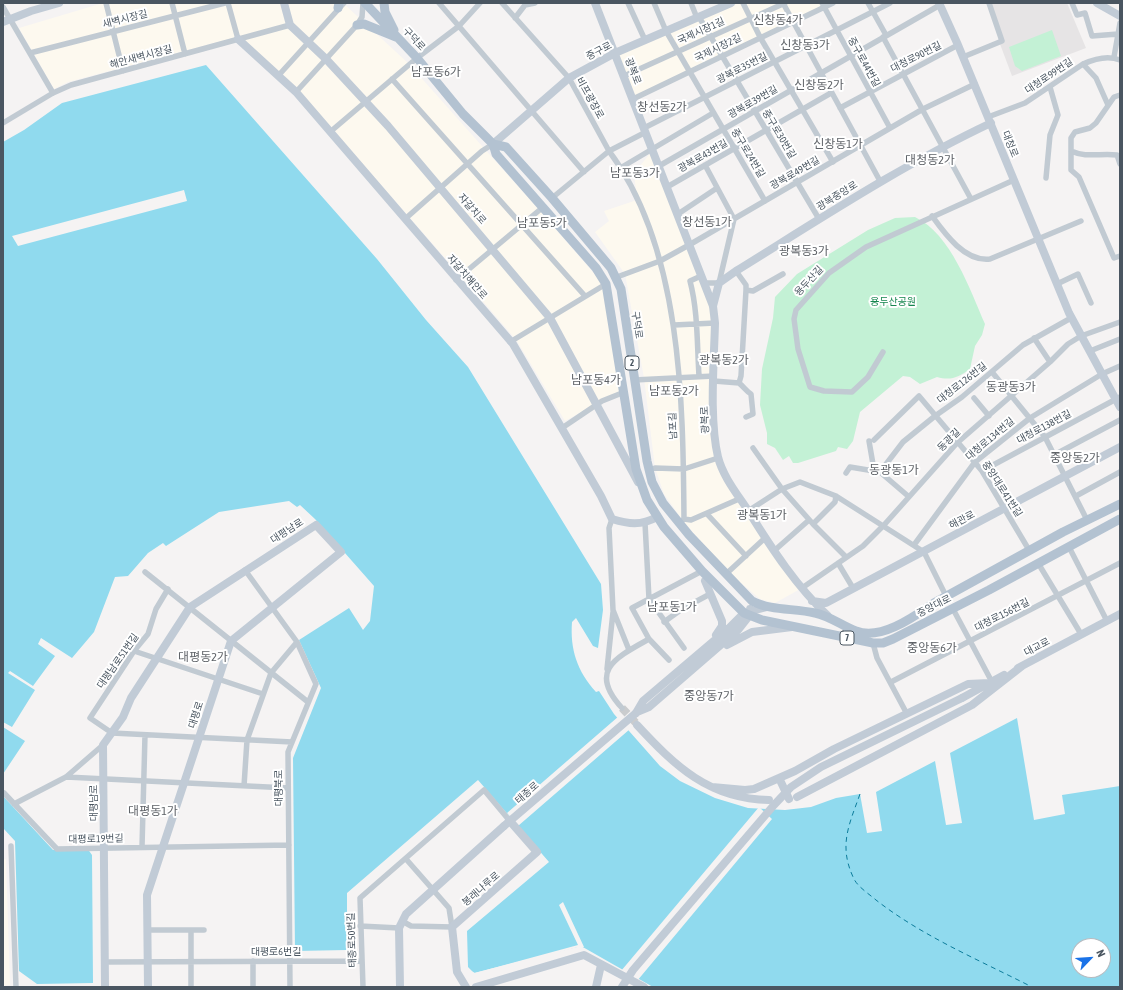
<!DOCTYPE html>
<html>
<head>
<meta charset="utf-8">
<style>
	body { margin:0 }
	#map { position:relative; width:1123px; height:990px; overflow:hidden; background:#f5f3f3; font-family:"Asap Condensed",sans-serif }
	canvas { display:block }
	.frame { position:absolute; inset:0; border:4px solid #4a5661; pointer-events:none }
	.north { position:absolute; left:1071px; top:938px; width:40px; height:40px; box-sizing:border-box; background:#fff; border:1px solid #b7bbc0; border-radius:50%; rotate:65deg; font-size:11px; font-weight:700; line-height:16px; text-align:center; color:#4a5661 }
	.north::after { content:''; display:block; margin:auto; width:14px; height:18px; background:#1a73e8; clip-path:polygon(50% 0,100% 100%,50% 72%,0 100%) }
</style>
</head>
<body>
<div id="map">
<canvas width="1123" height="990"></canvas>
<div class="frame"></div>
<div class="north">N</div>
</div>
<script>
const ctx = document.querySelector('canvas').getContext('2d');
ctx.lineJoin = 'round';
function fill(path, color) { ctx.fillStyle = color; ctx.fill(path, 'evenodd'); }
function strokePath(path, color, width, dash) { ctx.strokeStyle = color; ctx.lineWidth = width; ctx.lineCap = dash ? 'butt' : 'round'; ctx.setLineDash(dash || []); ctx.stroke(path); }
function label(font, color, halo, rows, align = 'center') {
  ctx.font = font + ' "Asap Condensed","Noto Sans KR",sans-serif'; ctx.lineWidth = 4; ctx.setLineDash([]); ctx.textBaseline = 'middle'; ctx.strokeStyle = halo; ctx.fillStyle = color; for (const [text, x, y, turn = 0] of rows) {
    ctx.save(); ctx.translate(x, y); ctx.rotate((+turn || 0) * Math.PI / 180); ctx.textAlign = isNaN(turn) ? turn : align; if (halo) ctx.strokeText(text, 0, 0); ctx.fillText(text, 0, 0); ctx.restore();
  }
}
fill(new Path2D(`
	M103,3H343L408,63L539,210L604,285L619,391L565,421L517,341L487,306L320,115L233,38L68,82L54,89L19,28Z
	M739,3H833L633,99L615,53Z
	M653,150L713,306L715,434L729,481L802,588L775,603L760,599L728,572L684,522L664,494L655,468L644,378L625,274L595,232L609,221L604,211L637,200L634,173Z
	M6,859L10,985L3,986V860Z`), '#fdf9ef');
fill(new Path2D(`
	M991,3H1067L1086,48L1012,76L1000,44Z`), '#e6e4e5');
fill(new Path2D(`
	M1052,30L1061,56L1022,71L1015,66L1009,47Z
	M915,217C951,234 970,290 985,324L982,335L975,346L970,369C959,377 951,381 937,377L920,384L910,377L903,376L860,412L853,441L847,449L838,447L836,451L798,463H793L789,456L783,460L775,448L767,444V433L760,405L762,369L773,318L775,297L797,274L868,230L895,218Z`), '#c3f1d5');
fill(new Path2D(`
	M206,65L377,259L426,320L468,367L601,584L603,610L598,648L593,646L576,618L572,622C570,649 577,671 596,692L599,691L614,714L660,766L680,781L715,798L748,808L785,810L811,807L836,798L860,794L867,833L882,831L876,792L935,761L946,825L962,823L950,753L1017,718L1034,820L1065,814L1062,795L1120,786V987H653L581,946L474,973L468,967L467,931L549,862L478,780L347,893V950L295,951L293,758L321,688L299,640L349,608L363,630L370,621L374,586L315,519L300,505L297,507L289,501L219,512L166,546L163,543L148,553L128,576L115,577L94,632L72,658L41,638L38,644L55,656L33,686L10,671L8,673L35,690L12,727L3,722V142L24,130L62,103ZM184,190L187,201L18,246L12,236ZM1079,946H1103V970H1079Z
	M3,727L25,741L3,774Z
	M3,796L53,850L87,848L92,855L93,983L37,984L19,971L15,841L3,828Z`), '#90daee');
fill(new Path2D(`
	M619,716L630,729L518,826L507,813Z
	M759,807L772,819L637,981L621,971Z
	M563,902L584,947H578L476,975L470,973L469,970L475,973L578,945L559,905Z`), '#f5f3f3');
strokePath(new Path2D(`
	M860,794C849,825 838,846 854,879C858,887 869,894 876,900C922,936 979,960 1032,987`), '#0c7c9b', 1, [5, 4]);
strokePath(new Path2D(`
	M622,708L636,723`), '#caccce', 8, [8, 4]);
strokePath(new Path2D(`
	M106,3L123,71
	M172,3L185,54
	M228,3L238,39
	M439,3L584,172
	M502,3L569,78L609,151L552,198
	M628,3L645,40
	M654,3L666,31L765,201
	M691,3L697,18
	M743,3L760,37L833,162
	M783,3L880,181
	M822,3L890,128
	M868,3L886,35
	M1072,3L1077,15L1085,13L1092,36L1118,34
	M3,7L53,93
	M699,17L819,219
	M515,18L525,5L535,3
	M883,37L971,199
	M30,53L225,3
	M963,57L1002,41L989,3
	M1114,57L1120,23
	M1083,64L1096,78L1108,105
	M278,76L344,3
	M624,76L785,3
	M392,79L585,296
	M296,92L357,25L362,17L363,3
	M1120,95L1114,97L1096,123L1090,128L1075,132L1071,138V170L1079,177L1114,258L1120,256
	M633,99L833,3
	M840,108L958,45
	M988,117L1025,103L1083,64C1094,59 1108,55 1120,60
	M3,123L53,93L71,85L290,25
	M644,128L890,3
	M330,132L417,58L459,26L480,3
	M646,132L609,151C682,248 683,402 684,519L679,523
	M1071,151C1086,158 1101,153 1117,155L1120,164
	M659,166L940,5
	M622,167L713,113
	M1046,178L1050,135L1058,115L1050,87
	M667,187L831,93
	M678,214L717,188
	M932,216C945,234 965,262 990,259L1081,221
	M405,219L482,151L493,144
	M736,271L746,285V290L753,291L783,274
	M617,277L660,261L689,245L923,109L975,84
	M456,280L542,208
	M704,283H719L734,219L705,165
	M1057,284L1078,274L1091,303
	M674,325L715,323
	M1034,338L1050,362
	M510,342L606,284
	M1090,351L1120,339
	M883,352L868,377L852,392L824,391L810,387L798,349L794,319L796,310L829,273L866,247L1014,180
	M992,372L1045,437L1087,520
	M699,376C697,345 698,311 690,281L701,276
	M634,380L714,376
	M714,381L739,383L741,376L746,290
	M739,383C744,387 746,391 751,394L753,414L746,417
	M974,398L989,416
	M562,428L602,401L622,393
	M874,440L919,396L982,471L1029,550
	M869,441L874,470
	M753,448L782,489L813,524L846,557
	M1054,455L1120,420
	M649,470L655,468L684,469L718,458
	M982,471L1120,397
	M880,472L908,496
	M846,473L850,467L880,472L903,442L935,416L962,397L1023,345L1071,318
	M1076,496L1120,472
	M748,511L782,489L800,482L836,496L924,552L946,596
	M707,514L746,556
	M612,519L609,528L613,610L629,650
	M684,519L691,520L739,499
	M645,523L649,599L684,648
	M813,524L835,502L836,496
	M914,545L975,462L1030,418L1102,374L1120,366
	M1069,547L1107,621
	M775,550L809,520
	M838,563L853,588
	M1038,563L1081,634
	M245,570L297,642L316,684L288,752L290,987
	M145,572L308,702
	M726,574L765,538
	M802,588L863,546L884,525L957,443L1050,362L1068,344L1081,336L1120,322
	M168,589L156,609L148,634L134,651L90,718L112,733L292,742
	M953,609L992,682
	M664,622L682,609L710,594
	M873,643L877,658L907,714
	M134,651L263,694
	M669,660L649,639L632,608L702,571
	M607,669L613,612
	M891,682L1120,563
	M622,708C588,671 615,658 649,639
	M66,777L288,788
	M244,786L247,740L271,673L297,642
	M4,793L57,849L289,845
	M14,804L66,777L103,745
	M11,846L16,987
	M142,847L145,735
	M402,921L411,926L452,927L449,908L406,859
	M360,926L399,928
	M148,930H204
	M191,931V987
	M253,961V987
	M104,962L362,961
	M363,987L360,898L484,790L509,820`), '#c1cad2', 5.5);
strokePath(new Path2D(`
	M284,3L290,25L326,59L388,126L550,318L638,482
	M595,3L713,306L715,323C714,363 709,419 718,457C723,477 738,495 749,512C772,549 797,587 828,616
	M939,3L958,45L1069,313L1120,407
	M1097,3L1120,16
	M3,22L31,11L59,3
	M238,39L296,92L513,344L601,496L612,519C628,524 641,526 657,517
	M493,144L569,78L615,53L731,3
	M713,306L719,283L736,271C820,219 902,165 991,123
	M705,581L722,621V626L716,635
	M812,601L826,603L1120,447
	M727,645L752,632L792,627
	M1018,668L1120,614
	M962,698L1004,675
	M637,712L649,707L738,630L749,616L750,609
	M636,713L643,701L729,628L744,613L767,607
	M637,725C675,766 709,799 769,800
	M779,778L789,799
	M712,787L745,790L754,789L795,771L834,749L968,684L989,683
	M797,797L972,705L1022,666
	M105,987L103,745L123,717L131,698L190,607L316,525L341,552L231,641L147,895L148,987
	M400,987L399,928L406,914L504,826
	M466,987L457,972L452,927L537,852L509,820
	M476,987L584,955L644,987
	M596,987L601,965`), '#c1cbd6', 8);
strokePath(new Path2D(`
	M365,3L417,58L463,114L493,144L506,147L552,198L611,268L621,289L647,461L652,482L663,503L689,535L752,601C771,611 794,608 815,613C830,616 842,626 856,631C881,641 915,616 934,603L1063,532L1120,504
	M384,3L385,12L394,30
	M338,8L339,3
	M357,25L364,24L396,37
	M493,144L496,154L596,268L606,284L636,469L647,500L664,527L702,571L744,613L762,620L873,643H883L893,639L989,590L1120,519`), '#b3c2d1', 9);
strokePath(new Path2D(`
	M504,826L636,713
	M622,987L633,970L774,805L791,787L821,767L962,698`), '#c1cbd6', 8);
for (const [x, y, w] of [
	[632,363,14],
	[847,638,14]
]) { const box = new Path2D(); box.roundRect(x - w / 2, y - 7, w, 14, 3); ctx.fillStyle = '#fff'; ctx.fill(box); strokePath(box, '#4a5661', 1); }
label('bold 9px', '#4a5661', null, [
	["2",632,363],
	["7",847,638]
]);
label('10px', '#4a5661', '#fff', [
	["새벽시장길",125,19,-14],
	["국제시장1길",701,31,-24],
	["구덕로",414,39,47],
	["국제시장2길",718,48,-26],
	["중구로",599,51,-28],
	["해안새벽시장길",141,57,-15],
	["대청로90번길",916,57,-27],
	["중구로44번길",864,62,61],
	["광복로35번길",742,68,-27],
	["광복로",633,71,69],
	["대청로99번길",1049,76,-34],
	["비프광장로",590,98,61],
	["광복로39번길",753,102,-30],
	["중구로30번길",779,134,59],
	["대청로",1010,144,68],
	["중구로24번길",748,153,59],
	["광복로43번길",703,156,-30],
	["광복로49번길",795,173,-30],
	["광복중앙로",837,196,-32],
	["자갈치로",472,209,49],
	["자갈치해안로",467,277,49],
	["용두산길",809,281,-47],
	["구덕로",637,325,81],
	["대청로126번길",962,383,-38],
	["광복로",705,420,-92],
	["남포길",673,426,-93],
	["대청로138번길",1044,427,-28],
	["대청로134번길",990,439,-40],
	["동광길",949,440,-45],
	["중앙대로41번길",1002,489,57],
	["해관로",962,520,-28],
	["대평남로",287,531,-33],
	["중앙대로",934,606,-27],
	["대청로156번길",1002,615,-27],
	["대교로",1037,647,-28],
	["대평남로51번길",118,661,-55],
	["대평로",196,715,-72],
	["대평북로",279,788,-90],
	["태종로",527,793,-41],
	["대평남로",94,803,-90],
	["대평로19번길",96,839,-1],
	["봉래나루로",481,889,-41],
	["태종로50번길",352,940,-92],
	["대평로6번길",276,952]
]);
label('10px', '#17864f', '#fff', [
	["용두산공원",893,302]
]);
label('12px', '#5f6368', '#fff', [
	["신창동4가",778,20],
	["신창동3가",805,45],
	["남포동6가",436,72],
	["신창동2가",819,85],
	["창선동2가",662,107],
	["신창동1가",838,144],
	["대청동2가",930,160],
	["남포동3가",635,173],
	["창선동1가",707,222],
	["남포동5가",542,223],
	["광복동3가",804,251],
	["광복동2가",724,360],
	["남포동4가",596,380],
	["동광동3가",1011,387],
	["남포동2가",674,391],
	["중앙동2가",1075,458],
	["동광동1가",894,470],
	["광복동1가",762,515],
	["남포동1가",672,607],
	["중앙동6가",932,648],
	["대평동2가",203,657],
	["중앙동7가",709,696],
	["대평동1가",153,811]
]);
</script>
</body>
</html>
